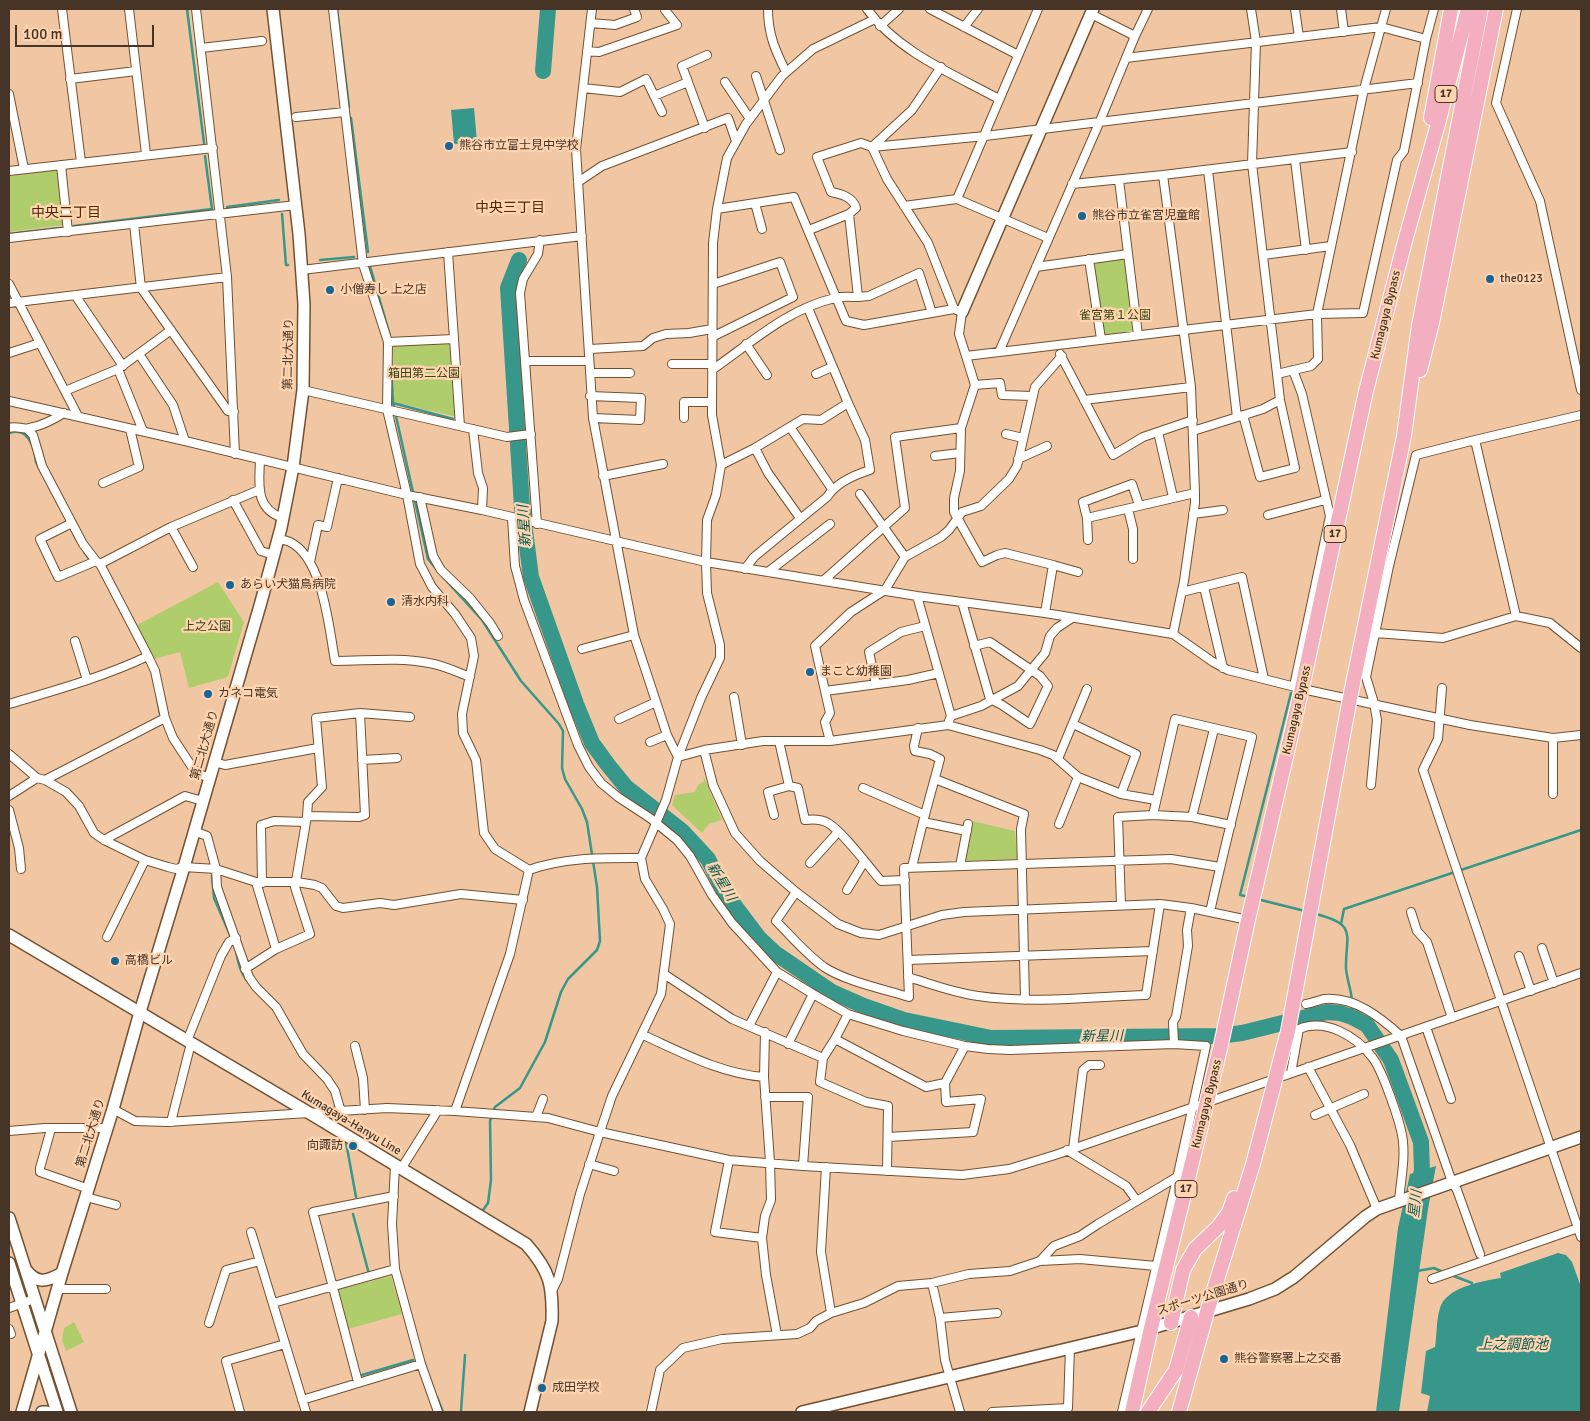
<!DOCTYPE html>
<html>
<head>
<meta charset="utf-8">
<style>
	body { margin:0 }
	#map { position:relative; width:1590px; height:1421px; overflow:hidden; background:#f1c7a3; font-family:Signika,sans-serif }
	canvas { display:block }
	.frame { position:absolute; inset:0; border:10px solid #463527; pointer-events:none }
	.scale { position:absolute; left:15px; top:25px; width:139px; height:22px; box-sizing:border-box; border:2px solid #463527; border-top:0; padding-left:6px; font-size:15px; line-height:18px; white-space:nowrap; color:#463527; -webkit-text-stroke:4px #ffd4b0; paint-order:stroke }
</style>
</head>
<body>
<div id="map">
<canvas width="1590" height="1421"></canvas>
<div class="frame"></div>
<div class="scale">100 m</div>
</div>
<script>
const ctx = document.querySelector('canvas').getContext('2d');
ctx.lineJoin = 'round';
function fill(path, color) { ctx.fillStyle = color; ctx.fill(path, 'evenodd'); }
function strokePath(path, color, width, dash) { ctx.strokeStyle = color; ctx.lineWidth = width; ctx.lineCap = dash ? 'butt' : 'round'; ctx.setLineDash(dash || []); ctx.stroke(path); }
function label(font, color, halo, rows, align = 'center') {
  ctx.font = font + ' Signika,"Noto Sans JP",sans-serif'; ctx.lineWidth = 4.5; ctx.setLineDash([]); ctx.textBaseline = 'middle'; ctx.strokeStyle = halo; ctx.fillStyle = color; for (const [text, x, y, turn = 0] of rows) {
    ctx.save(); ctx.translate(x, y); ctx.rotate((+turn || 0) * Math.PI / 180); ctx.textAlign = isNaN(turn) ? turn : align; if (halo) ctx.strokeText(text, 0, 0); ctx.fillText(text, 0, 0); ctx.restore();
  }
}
fill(new Path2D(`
	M58,169L64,225L9,232V176Z
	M1125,258L1134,331L1100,336L1093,263Z
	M452,342L457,417L394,402L393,345Z
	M218,582L244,622L228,677L189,688L180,652L154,659L137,625Z
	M703,775L722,820L709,824L702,833L672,805L675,795L695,792L698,785L704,781Z
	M972,821L1015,831L1017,859L963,861Z
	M391,1276L402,1314L348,1329L337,1290Z
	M74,1322L84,1342L66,1351L62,1340L64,1328Z`), '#b0cd6b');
fill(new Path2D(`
	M474,108L477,142L454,144L451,110Z
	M1436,1166L1428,1209L1399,1412H1376L1398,1228L1410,1174Z
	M1558,1253L1566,1255L1572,1262L1581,1287V1412H1427L1430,1396L1421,1393L1426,1351L1435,1347C1437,1335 1436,1320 1440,1308C1446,1287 1483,1281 1501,1278L1500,1273Z`), '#36978a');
strokePath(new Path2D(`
	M187,9L204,143
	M337,9L349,107
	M351,118L368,252
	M227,207L279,200
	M282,214L286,265H288
	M74,226L212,209L205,156
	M9,234L60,228
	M320,260L354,257
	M370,266L390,336
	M391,361L393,403L428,559L437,570
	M393,403L453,419
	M9,433C21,429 27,434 32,445
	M34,450L36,462L57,502
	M72,531L77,541
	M84,552L90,560
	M442,576L482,620L521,681L559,724L563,731L562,768L565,779L582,809L587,822L597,887L600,941L597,950L568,979L561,992L545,1042L520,1088L495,1107L493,1111
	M157,697L160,714
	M212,876L214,898L230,935
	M1250,897L1240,895L1291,693
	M1257,899L1305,911
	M1316,914C1359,925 1345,935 1346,969C1347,979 1351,990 1352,1000
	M1341,924L1344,909L1581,830
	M236,951C239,967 241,975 253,988
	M1352,1006V1017
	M346,1142L356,1197
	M481,1213L488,1203L491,1180L490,1121L492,1116
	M353,1214L369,1274
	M1417,1271L1434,1268L1443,1272
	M1451,1275L1472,1283V1285
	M362,1375L413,1360
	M437,1397L443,1412
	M461,1411L465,1355`), '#36978a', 2.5);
strokePath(new Path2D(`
	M543,71L548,9
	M519,260L508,288L522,507L531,577L576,704L592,743L608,765L626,787L682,831L708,859L725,893L759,938L775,953L832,992L864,1006L904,1020L943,1028L991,1038L1218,1036L1242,1033L1327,1012L1340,1013L1352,1017L1367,1025L1391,1060L1421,1142L1422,1171L1416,1191`), '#36978a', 16);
const street = new Path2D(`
	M62,9L81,162
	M129,9L146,154
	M196,9L227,277L235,454
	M333,9L363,264L388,342L387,409L407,495L420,564L432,587L455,614L471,638L474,656L462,714L463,733L476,760L484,833L495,849L529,870
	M592,9L576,149L593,418L634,635L667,735L678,757
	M768,9C768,34 775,50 786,72
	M867,9C898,52 953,74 999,99
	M930,9L1018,55
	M1038,9L957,199L1048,238
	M1251,9L1256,42L1252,164L1277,374
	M1295,9L1299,37
	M1341,9L1344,32
	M1517,9L1496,103L1540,201L1581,390
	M591,23L615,25L637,17L634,9
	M880,26L899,9
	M964,27L978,9
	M1135,36L1148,9
	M201,48L262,41
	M587,51L599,52L677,25L665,10
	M1126,58L1381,27L1426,39
	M756,76L780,150
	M70,79L136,71
	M725,82L750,119
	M583,88L620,92L646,79L662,112
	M9,94L24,169
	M654,96L688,82
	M296,117L345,112
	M705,128L682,66L707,55
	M872,147L887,179L928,243L954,309
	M872,147L912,110L941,67
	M1295,160L1306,250
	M61,165L68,232
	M1208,170L1237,417
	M9,171L213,148
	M1163,175L1191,387L1195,493V503L1184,581L1173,634
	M1119,180L1138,335
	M578,182L602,166L728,118L736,141
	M1072,184L1163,175L1352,152
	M755,203L762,229
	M904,206L957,199
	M717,209L794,197L846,321L864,325L954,309L962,312L959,334L966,356L1317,314L1363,313L1397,160L1404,151L1426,39L1434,9
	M134,224L141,288L228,411L234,412
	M809,230L849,214
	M9,238L296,205
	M448,252L460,426
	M1263,255L1331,246
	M1089,259L1101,339
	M1036,267L1128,254
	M302,270L582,236
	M9,284L78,416
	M75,295L123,366
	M858,297L869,296L919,273L932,313
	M9,303L227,277
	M712,337L793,297L780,262L713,284
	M388,342L454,339
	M746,344L767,375
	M590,349L643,346L653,338L666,334L689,333L712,329
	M999,352L1100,121L1135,36L1091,14
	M9,353L40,343
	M139,354L173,405L185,441
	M1060,354L1113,455L1143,437L1193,420
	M966,356L975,385L961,428L960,471L954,498V512L982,562L997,555L1005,553L1053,565L1045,613
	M526,361H589
	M672,364H712
	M118,369L143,431
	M712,370C751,343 787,309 835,298C842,296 851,297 858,297L849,214L856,208C853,197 841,194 831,192L817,157L861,143L872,147L985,136L1418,83
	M1293,370L1302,394L1330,516L1294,686
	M590,373H630
	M816,374L832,367
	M975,385L1000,383L1002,395L1032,396
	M303,390L507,437L531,434
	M65,391L118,369L171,330
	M590,396L641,398L640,420L593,418
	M1084,400L1191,387
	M9,401L185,441L407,495L482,510L706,562L917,596L1045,613L1173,634L1213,662L1228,670L1307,690L1470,725L1553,738L1581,735
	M1243,415L1260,477L1295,468L1280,400L1277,374L1311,366L1318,359L1317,314L1364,89L1386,9
	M684,418V402H712
	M790,427L832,489
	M9,428C17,425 22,430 29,428C42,426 53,420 64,413
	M27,429L33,435L42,466L83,544L96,561L100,564L148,656L155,671L165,718L173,738L196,773L210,778
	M473,429L478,473L483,488L482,510
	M1193,431L1263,409L1280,400
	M1158,432L1173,497
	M1006,434L1023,438
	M755,448L768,473L800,518
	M935,456L960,453
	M1018,459L1047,446
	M260,460C259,485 255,509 283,518
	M721,465L755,448L803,419L821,420L848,403
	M603,476L663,464
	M103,483L139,467L130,429
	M860,494L905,557
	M420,497L433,556L441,570L470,598L490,623L498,636
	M233,500L261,551L274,555
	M1128,509L1133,529V559
	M1193,514L1223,510
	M1268,515L1325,500
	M512,518L515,566L524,600L578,745L589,767L601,783L618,797L650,818L677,840L690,856L712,895L732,923L777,972L813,994L848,1014L903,1031L965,1046L988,1049L1010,1050L1174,1044L1206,1046L1176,1183L1122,1412
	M1087,518L1195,493
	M72,523L40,539L58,577L96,561
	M537,524L520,293L523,279L538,254L540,240
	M171,527L193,567
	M278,539C282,540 286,540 290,542C323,558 329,628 335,661C367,661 398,657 429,663C443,665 457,672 470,677
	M1088,540L1087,518L1083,502L1132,484L1139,505
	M310,562L318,525L327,527L338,478
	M100,564L171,527L259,490
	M1053,565L1078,572
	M745,569L754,557L827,497C836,483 854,475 870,470L865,440L848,403L808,308
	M768,572L830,524
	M824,580L905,508L895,437L961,428
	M1204,587L1223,668
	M1182,592L1242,577L1264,679
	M917,596L951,716L949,721
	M962,602L990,699L1002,705L1030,724L1048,686L1040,676L990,642L974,646
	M1516,616L1475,440L1581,415
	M1375,633L1443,638L1516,616L1550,623L1581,648
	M75,641L87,680
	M582,649L634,635
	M939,673L908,680L825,691L815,646L851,612L885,590L905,557L941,537L949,530L962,512L981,506L1009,479L1017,466L1035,387L1062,356
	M876,684L869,652L901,632L925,626
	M1442,688L1438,739L1423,770L1581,1237
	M825,691L830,713L825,722L830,741
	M734,697L742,745
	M9,704C56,690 104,677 148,656
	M360,713L410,717
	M951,716L981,706L1018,686L1045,653L1050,636L1057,628L1072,618
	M619,719L656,702
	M1073,724L1136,754L1121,794
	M1553,738V794
	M779,741L789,786L798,788L805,820C813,819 821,819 828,823C843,832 868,866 881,881L905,880
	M650,742L667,735
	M704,750L713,785L735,833L760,861L796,892L838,924L861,933L879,935L942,915L964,912L1160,904L1191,908L1248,920
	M9,754L37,778L45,780L66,792L79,806L94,833L104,840L145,860L168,867L176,869L184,867L216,869L256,882H297L315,885L322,888L336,906L343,908L380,903L394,905L461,894L523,900
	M678,757L704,750L763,741H830L948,725L1040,750L1053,755L1078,777L1121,794L1156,800
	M1058,759L1087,689
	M362,760L397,758
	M214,762L225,765L318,748
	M935,779L1024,814L1021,829L1025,1000
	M45,780L165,718
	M1371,785L1377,720L1374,703L1366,677L1389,566L1416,455L1475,440
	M863,788L925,815
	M9,796L37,778
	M9,810L19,848L21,869
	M774,815L768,792L789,786
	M1153,815L1192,817L1231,825
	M1192,817L1214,729
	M923,822L967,831
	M1059,824L1078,777
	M194,831L207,836L216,869L217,887L249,977L256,987L276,1007L303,1054L327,1079L335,1091L341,1112
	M104,840L185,796L203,801
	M810,863L838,832
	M960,866L968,824
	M912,867L923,822L940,759L930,754L915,751L914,746L918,728
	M256,882L276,949
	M262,883L261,825L274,821L306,822
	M847,890L864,862
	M796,892L776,921C791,936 806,954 824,967C845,981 883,989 909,997L904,868L1171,859L1220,867
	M1121,905L1118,817L1153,815L1175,719L1252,737C1238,795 1223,853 1210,912
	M1411,912L1417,931L1427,942L1452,1018
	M107,937L145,860
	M1542,948L1554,983
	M1519,956L1531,991
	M908,960L1153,951
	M245,969L276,949L310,934L295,887L307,816L308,802L322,787L316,718L360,713L365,815L359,817L307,816
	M664,974L732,1019L823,1058L835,1039L848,1014
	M908,977C931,984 954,993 978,996C1034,1004 1091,997 1146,995L1160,904
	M1306,1004C1312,1003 1319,1000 1325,999C1355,997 1380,1017 1401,1036L1452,1182L1457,1190L1480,1254
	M749,1026L777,972
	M1426,1027L1451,1099
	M765,1032L764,1077L770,1162L771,1200L765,1216L762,1238L766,1275L777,1335
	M643,1035C681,1052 721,1074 764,1077
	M835,1039L926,1087L945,1083
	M187,1041L221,956L229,942L236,938
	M788,1044L813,994
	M1174,1044L1173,1022L1176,1017L1188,946L1187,930L1191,908
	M355,1046L363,1078L365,1110
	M823,1058L820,1082L866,1102L888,1106L887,1171
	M1308,1067L1350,1145L1377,1209
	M1291,1073L1299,1029C1325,1018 1356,1036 1372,1057C1382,1069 1399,1119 1402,1135C1406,1156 1401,1179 1399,1200
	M765,1097H808L803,1166
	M113,1109L135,1121L167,1122L387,1108L455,1111L536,1117L548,1118L600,1132L729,1160L803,1166L962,1175L1009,1169L1055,1155L1581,973
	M455,1111L510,954L529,870C564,857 603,858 641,858
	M1315,1115L1364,1094
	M536,1117L543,1099
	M171,1122L191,1043
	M51,1129L40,1168V1172L89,1189
	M9,1131L45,1128H107
	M888,1137L973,1132L981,1099L946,1102L945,1083L965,1046
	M1073,1149L1083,1070L1089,1065H1100
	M1067,1150L1126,1186L1137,1201
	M729,1160L715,1232L762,1238
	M589,1164L614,1171
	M395,1166L392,1224L395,1269L421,1364L438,1412
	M826,1167L821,1252L831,1313
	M401,1169L438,1110
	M86,1197L116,1205
	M251,1232L306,1412
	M1040,1261L1054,1246L1080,1236L1098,1224L1177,1177
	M1432,1279L1578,1228
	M932,1283L940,1318L945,1360L960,1412
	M58,1289H106
	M552,1291L558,1279L580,1194L600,1132L612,1096L661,994L670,924L663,909L645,879L641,858L666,800L678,757L701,698L720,658V645L707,593L706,562L707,520L716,495L721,465L712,415L713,243L717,209L727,158L746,124L782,76L813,49L875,19
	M273,1303L395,1269
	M9,1308L34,1299
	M940,1318L997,1313
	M209,1323L226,1270L260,1261
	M9,1329L11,1334
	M358,1382L313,1212L394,1196
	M302,1400L421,1364
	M240,1412L226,1361L285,1344
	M651,1412L660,1370L683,1348L722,1339L797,1334L810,1328L816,1321L831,1313L864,1303L898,1286L932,1283L969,1274L1010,1271L1040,1261L1080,1259L1156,1266
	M992,1412L1068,1408L1070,1347`);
const secondary = new Path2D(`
	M962,312L1093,9
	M9,935L311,1114L526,1244C550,1271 553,1285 552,1321L530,1412
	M9,1218L71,1412
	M9,1263L57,1412
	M26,1270C37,1285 48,1281 62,1273
	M22,1412L62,1273L113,1109L140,1012L184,867L261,602L281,528L293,467L303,390L304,304L299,234L273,9
	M42,1412H47
	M802,1412L1142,1331L1249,1299L1275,1289L1294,1277L1365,1217L1377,1209L1581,1137`);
const highway = new Path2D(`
	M1431,118L1451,9
	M1420,370L1432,323L1496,9
	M1171,1323L1183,1270L1195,1249L1219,1226L1229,1212L1234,1198
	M1132,1412L1151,1328L1220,1049L1248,920L1302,688L1366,391L1405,241L1438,124L1468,9
	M1148,1412L1176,1370L1191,1317
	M1179,1412L1207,1312L1253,1164L1288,1031L1350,698L1404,436L1419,325L1481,9`);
strokePath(street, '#74502f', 10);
strokePath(secondary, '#74502f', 14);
strokePath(highway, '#fff', 16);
strokePath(street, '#fff', 8);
strokePath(secondary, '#fff', 11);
strokePath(highway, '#f3afc0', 14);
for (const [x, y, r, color] of [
	[449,146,5,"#176698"],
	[1082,216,5,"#176698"],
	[1490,279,5,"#176698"],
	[330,290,5,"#176698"],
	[230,585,5,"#176698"],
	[391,602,5,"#176698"],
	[810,672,5,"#176698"],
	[208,694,5,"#176698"],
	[115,961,5,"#176698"],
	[353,1146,5,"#176698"],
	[1224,1359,5,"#176698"],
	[542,1388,5,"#176698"]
]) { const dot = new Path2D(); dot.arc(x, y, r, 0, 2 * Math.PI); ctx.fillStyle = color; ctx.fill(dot); strokePath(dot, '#ffd4b0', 2); }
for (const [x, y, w] of [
	[1446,94,22],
	[1335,534,22],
	[1186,1189,22]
]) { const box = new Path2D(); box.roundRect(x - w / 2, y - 8.5, w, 17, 4); ctx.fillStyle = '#ffd4b0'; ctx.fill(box); strokePath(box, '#463527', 1); }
label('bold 11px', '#463527', null, [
	["17",1446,94],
	["17",1335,534],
	["17",1186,1189]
]);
label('12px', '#463527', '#ffd4b0', [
	["熊谷市立富士見中学校",459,146],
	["熊谷市立雀宮児童館",1092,216],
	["the0123",1500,279],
	["小僧寿し 上之店",340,290],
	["あらい犬猫鳥病院",240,585],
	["清水内科",401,602],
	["まこと幼稚園",820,672],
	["カネコ電気",218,694],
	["高橋ビル",125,961],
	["向諏訪",343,1146,"right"],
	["熊谷警察署上之交番",1234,1359],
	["成田学校",552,1388]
], 'left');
label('12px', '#463527', '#ffd4b0', [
	["Kumagaya Bypass",1386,315,-76],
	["第二北大通り",289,354,-89],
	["Kumagaya Bypass",1297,710,-77],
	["第二北大通り",205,745,-74],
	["Kumagaya Bypass",1207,1104,-76],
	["Kumagaya-Hanyu Line",351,1123,31],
	["第二北大通り",91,1133,-73],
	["スポーツ公園通り",1203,1298,-17]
]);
label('12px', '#374413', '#ffd4b0', [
	["雀宮第１公園",1115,316],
	["箱田第二公園",424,374],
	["上之公園",207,627]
]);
label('14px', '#4b2a06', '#ffd4b0', [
	["中央三丁目",510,208],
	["中央二丁目",66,213]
]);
label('italic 14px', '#075a51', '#ffd4b0', [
	["新星川",525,526,-94],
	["新星川",721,882,59],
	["新星川",1102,1037,-1],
	["星川",1416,1204,-84],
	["上之調節池",1513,1345]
]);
</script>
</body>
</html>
